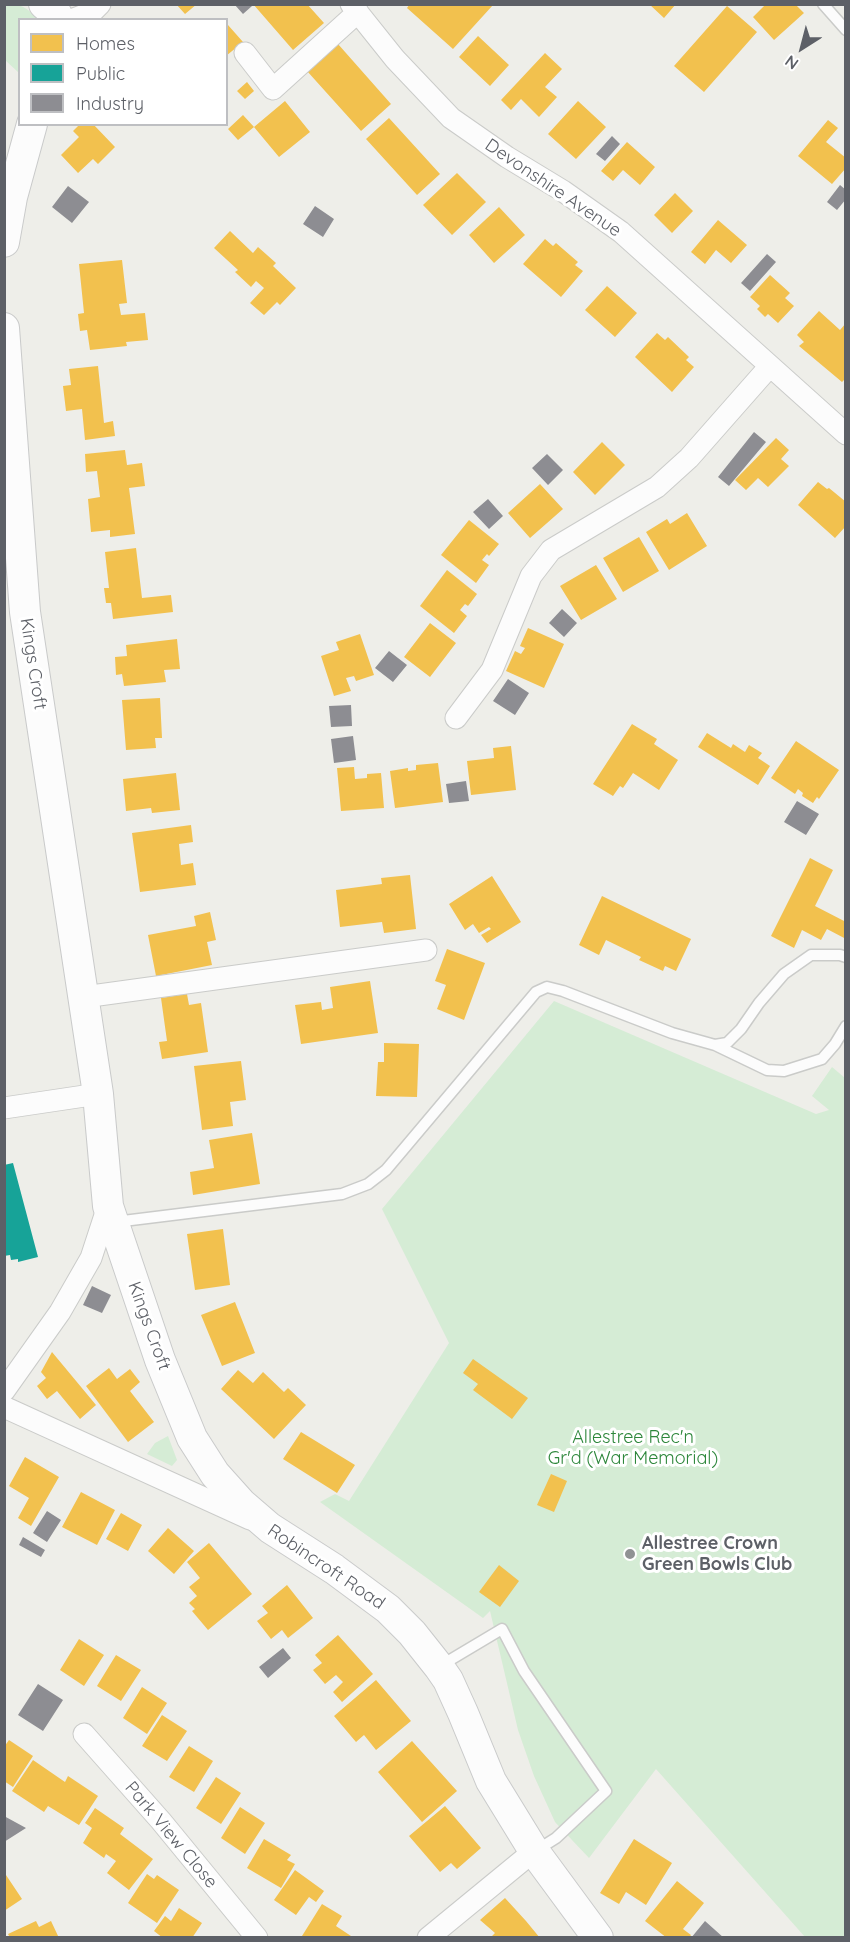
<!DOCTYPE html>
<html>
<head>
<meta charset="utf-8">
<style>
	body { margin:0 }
	#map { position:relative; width:850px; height:1942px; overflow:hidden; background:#eeeee9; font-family:Quicksand,sans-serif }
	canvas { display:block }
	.frame { position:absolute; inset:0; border:6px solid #5d6067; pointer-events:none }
	.legend { position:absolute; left:18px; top:18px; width:210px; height:108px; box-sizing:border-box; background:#fff; border:2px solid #bebfc2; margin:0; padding:8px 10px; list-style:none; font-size:18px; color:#5d6067 }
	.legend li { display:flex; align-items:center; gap:12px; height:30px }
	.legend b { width:30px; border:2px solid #bebfc2 }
	.north { position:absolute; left:772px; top:18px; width:60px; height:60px; -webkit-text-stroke:4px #fff; paint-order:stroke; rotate:216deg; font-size:16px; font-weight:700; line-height:24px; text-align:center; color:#5d6067 }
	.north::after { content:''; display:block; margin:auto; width:21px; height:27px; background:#5d6067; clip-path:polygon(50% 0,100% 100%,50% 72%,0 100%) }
</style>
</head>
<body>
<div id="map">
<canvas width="850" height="1942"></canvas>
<div class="frame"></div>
<ul class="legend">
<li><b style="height:16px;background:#f2c14e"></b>Homes</li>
<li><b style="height:16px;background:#17a398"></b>Public</li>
<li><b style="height:16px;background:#8d8d92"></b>Industry</li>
</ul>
<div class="north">N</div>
</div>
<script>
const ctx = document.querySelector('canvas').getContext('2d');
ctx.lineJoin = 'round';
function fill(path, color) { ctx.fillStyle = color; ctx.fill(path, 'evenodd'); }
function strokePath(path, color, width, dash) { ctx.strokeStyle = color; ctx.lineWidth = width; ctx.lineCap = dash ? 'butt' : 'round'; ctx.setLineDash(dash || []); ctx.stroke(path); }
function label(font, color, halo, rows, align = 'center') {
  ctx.font = font + ' Quicksand,sans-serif'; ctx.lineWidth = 6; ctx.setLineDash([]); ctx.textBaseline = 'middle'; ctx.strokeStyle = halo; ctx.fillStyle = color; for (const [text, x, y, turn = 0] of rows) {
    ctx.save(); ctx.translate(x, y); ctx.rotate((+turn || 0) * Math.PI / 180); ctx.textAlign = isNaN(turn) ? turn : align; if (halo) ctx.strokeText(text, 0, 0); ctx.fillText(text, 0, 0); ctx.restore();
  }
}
fill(new Path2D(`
	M5,4C21,4 27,7 37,19L20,20L19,73L5,60Z
	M554,1001L816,1114L829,1110L812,1096L832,1067L845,1078V1937H805L656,1769L589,1858L555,1822L534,1776L518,1730L490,1611L483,1618L320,1502L335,1494L349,1501L449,1343L382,1209Z
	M168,1436L177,1460L172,1466L147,1454L155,1443Z`), '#d5ecd5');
fill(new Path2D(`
	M176,4H197L185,14Z
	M253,4H307L324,23L293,50Z
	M649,4H676L664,18Z
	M766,4H795L804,13L774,40L753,17Z
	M409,5H493L453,49L407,8Z
	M727,6L757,32L704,92L674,66Z
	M228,25L243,42L226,56V26Z
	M478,36L509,65L490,86L459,57Z
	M338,44L391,104L361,131L307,71Z
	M545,53L562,69L545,87L557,97L539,117L521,99L511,110L501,100Z
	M247,82L254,91L245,99L237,91Z
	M285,101L310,132L279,157L254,127L238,140L228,129L243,115L254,127Z
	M578,101L606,127L576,159L548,134Z
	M389,118L440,174L417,195L366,139Z
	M828,120L838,128L826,142L846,158V168L832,184L798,156Z
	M80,124H93L115,147L98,164L93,159L78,173L61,155L79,137L73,131Z
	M627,142L655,167L640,185L623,170L613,181L601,171Z
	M457,173L486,202L452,235L423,205Z
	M675,193L693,211L672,233L654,215Z
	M499,207L525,235L494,263L469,235Z
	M718,220L747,245L731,263L716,250L705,264L691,252Z
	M230,231L253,253L258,247L276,263L273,266L296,288L280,305L277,302L264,315L250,303L264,288L256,281L251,287L235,272L238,270L214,248Z
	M545,239L553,246L556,243L578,262L575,265L583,271L561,297L523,264Z
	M122,260L127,303L119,304L121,315L145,313L148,340L126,342L127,346L90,350L87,330L80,331L78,314L84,313L79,264Z
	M770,275L790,293L785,298L794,306L778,323L768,314L765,317L757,309L760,306L750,297Z
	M607,286L637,313L615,337L585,310Z
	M819,311L840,330L846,323V378L842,382L799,346L804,342L797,335Z
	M657,333L665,340L668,337L689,357L686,360L694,367L672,392L635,357Z
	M98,366L104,423L113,421L115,436L85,440L82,409L66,411L63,386L71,385L69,369Z
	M776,438L789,450L781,459L789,466L768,487L758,478L746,490L735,480Z
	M602,442L625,465L595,495L573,472Z
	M125,450L127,465L142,463L145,486L129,488L135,534L110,537V530L91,532L88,499L100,497L97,471L86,472L85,454Z
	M818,482L827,489L829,488L846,502V526L835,538L798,505Z
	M540,484L563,509L530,538L508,513Z
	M687,513L707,546L669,570L646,532L667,519L670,524Z
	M469,520L499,544L489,556L487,554L482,560L489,565L476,583L441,555Z
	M639,537L659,571L623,592L603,558Z
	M136,548L142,598L171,595L173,612L113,619L111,603H106L104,588H109L105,552Z
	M596,565L617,599L581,620L560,586Z
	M447,570L477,594L468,606L465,604L460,610L467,616L454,633L420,606Z
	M430,623L456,643L430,677L404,657Z
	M528,628L564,644L544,688L506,671L515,651L521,654L525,648L520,646Z
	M360,634L374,675L356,681L354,676L346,678L351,691L334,696L321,656L339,650L336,642Z
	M177,639L180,669L164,670L166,682L124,686L122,674L116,675L115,657L127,656L126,645Z
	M160,698L162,738H155L156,748L126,750L122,700Z
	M632,724L657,739L654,744L678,760L659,790L633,773L623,788L620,786L613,796L593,784Z
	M707,733L731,748L733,744L745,752L749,745L762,753L758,758L770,766L758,785L698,747Z
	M796,741L839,770L819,799L817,797L813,803L802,796L803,793L798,789L795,794L771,778Z
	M511,746L516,790L471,795L467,761L494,758L493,748Z
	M438,763L443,802L395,808L390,771L408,768V771L416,770V765Z
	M354,767L355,779L367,778V774L381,773L384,808L341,811L337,768Z
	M176,773L180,810L152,813L151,808L126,811L123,779Z
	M191,825L193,842L179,844L181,865L193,863L196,885L140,892L132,833Z
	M810,858L833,870L815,906L846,922V939L827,929L821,940L802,930L794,948L771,936Z
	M410,875L416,929L384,933L382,922L340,927L336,890L382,884L381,878Z
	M492,876L521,922L487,943L481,935L491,929L489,927L479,933L473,924L465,930L449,904Z
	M602,896L691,939L676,971L665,966L663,971L639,960L641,957L606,940L599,955L579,945Z
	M210,912L216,940L207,942L212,965L156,976L148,935L196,926L194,916Z
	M447,949L485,963L464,1020L437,1009L446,985L435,981Z
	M370,981L378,1033L301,1044L295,1005L321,1002L322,1010L333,1008L330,987Z
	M187,994L189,1005L201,1003L208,1052L162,1059L159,1042L167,1041L161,998Z
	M384,1043L419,1044L417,1097L376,1096L378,1062H384Z
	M241,1061L246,1100L230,1102L233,1126L202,1130L194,1066Z
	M252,1133L260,1184L193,1195L190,1172L214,1168L209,1140Z
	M223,1229L230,1285L195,1290L187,1234Z
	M235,1302L255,1353L222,1366L201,1315Z
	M52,1352L96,1405L80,1419L57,1391L47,1399L37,1386L46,1378L41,1372Z
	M473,1359L528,1398L512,1419L473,1390L478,1384L463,1373Z
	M109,1368L117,1379L130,1369L140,1382L130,1391L154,1422L128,1442L86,1386Z
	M238,1370L253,1383L263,1372L284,1392L288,1388L306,1405L274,1439L221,1389Z
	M301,1432L355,1465L337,1493L283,1459Z
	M25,1457L59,1477L31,1526L18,1518L29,1498L9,1486Z
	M551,1474L567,1481L554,1512L537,1505Z
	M81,1492L115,1510L97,1545L62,1527Z
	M121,1513L142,1525L128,1551L106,1539Z
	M168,1528L194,1551L174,1574L148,1551Z
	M209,1543L252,1594L208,1630L192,1611L195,1609L189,1603L197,1596L189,1587L200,1578L187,1562Z
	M499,1565L519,1581L500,1607L479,1592Z
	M287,1585L313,1618L288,1638L282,1630L271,1639L257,1621L268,1613L262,1606Z
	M338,1635L373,1674L342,1702L333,1692L343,1682L336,1675L325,1684L313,1670L322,1663L315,1655Z
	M79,1639L104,1655L84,1686L60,1670Z
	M116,1655L141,1670L121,1701L97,1686Z
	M376,1680L411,1721L376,1750L364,1735L356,1742L334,1716Z
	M142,1687L167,1703L147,1734L123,1718Z
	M162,1715L187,1731L167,1761L142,1746Z
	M9,1740L33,1756L13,1787L4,1781V1747Z
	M412,1741L457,1791L422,1822L378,1772Z
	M189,1746L213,1761L194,1792L169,1777Z
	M33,1760L65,1782L68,1776L98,1796L79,1825L48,1806L44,1812L12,1791Z
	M216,1777L241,1793L221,1824L196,1808Z
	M445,1806L481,1848L457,1869L451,1863L440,1872L409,1836Z
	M240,1807L265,1823L245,1854L221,1838Z
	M95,1808L124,1828L120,1834L153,1859L129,1890L107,1873L116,1861L106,1854L104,1858L83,1843L92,1828L85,1823Z
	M264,1839L291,1855L287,1860L295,1864L281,1888L247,1868Z
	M634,1839L672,1863L646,1905L626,1892L619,1904L600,1893Z
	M295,1870L324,1891L316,1902L309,1897L296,1915L274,1900Z
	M4,1872L22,1899L4,1911Z
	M147,1874L154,1879L157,1875L179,1890L157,1923L128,1903Z
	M677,1881L704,1903L683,1929L691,1935L689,1938H667L645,1921Z
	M505,1898L526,1921L540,1938H490L495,1933L480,1920Z
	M322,1904L342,1916L336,1926L354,1938H305L302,1936Z
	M179,1908L202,1923L192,1938H163L154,1931L165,1916L171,1921Z
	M36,1921L39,1927L51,1921L59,1938H10L8,1934Z`), '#f2c14e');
fill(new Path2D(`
	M13,1163L38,1257L18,1262V1259L11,1260L10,1255L4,1256V1165Z`), '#17a398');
fill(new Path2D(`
	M234,4H250L252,6L243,14Z
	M612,136L620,144L605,161L596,154Z
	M840,185L846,190V199L837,210L827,202Z
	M68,186L89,202L72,223L52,207Z
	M315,206L334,219L323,237L303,224Z
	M767,254L776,262L750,291L741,283Z
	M754,432L766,442L729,486L718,477Z
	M547,454L563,470L548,485L532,468Z
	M488,499L503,516L489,529L473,512Z
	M562,609L577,623L564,637L549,623Z
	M389,651L407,665L393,682L375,668Z
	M508,679L529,693L515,715L493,701Z
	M351,705L352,726L331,727L329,706Z
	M353,736L356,760L334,763L331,739Z
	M466,781L469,801L449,803L446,784Z
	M797,801L819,814L806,835L784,822Z
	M92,1286L111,1295L102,1313L83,1305Z
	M47,1511L61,1520L47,1542L33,1533Z
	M23,1537L45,1550L41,1557L19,1545Z
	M283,1648L291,1658L268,1678L259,1667Z
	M38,1684L63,1700L43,1731L18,1715Z
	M4,1816L26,1828L4,1842Z
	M705,1921L724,1938H691Z`), '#8d8d92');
const lane = new Path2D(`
	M823,4L846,30
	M715,1045L727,1043L741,1029L759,1003L784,974L811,955H840L846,957
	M115,1222L342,1194L368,1184L386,1170L536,992L547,987L563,991L672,1033L715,1045L767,1070L784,1071L822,1059L835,1044L846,1026
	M440,1666L502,1629L524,1671L606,1791L556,1838L537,1850`);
const street = new Path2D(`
	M351,4L395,59L451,118L507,157L563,191L621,232L846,434
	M71,20L92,12L100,4
	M245,53L273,89L358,12
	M456,718L492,670L531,576L551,550L657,487L689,458L770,366
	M84,997L426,950
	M4,1108L98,1094
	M4,1391L60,1312L91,1258L108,1206
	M4,1407L250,1519
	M84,1734L161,1821L257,1938
	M428,1938L534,1851`);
const secondary = new Path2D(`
	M44,4L57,15
	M4,242L12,197L32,124
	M4,328L25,612L98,1094L108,1206L160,1360L192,1438L215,1474L241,1503L270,1528L334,1569L388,1609L412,1633L439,1667L448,1680L463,1713L491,1781L534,1851L598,1938`);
strokePath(lane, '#cacbc9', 13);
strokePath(street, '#cacbc9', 23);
strokePath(secondary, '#c9caca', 32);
strokePath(lane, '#fcfcfc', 10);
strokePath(street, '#fcfcfc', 21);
strokePath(secondary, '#fcfcfc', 30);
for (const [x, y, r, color] of [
	[630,1554,6,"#909294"]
]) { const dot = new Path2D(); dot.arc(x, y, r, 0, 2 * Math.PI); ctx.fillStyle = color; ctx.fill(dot); strokePath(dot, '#fff', 2); }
label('18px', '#5d6067', '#fff', [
	["Devonshire Avenue",553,188,34],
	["Kings Croft",33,664,81],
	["Kings Croft",149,1326,70],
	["Robincroft Road",326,1567,34],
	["Park View Close",171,1835,50]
]);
label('18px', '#2d873b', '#fff', [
	["Allestree Rec'n",633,1438],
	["Gr'd (War Memorial)",633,1459]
]);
label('bold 18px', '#5d6067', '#fff', [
	["Allestree Crown",642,1544],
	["Green Bowls Club",642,1565]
], 'left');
</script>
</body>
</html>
